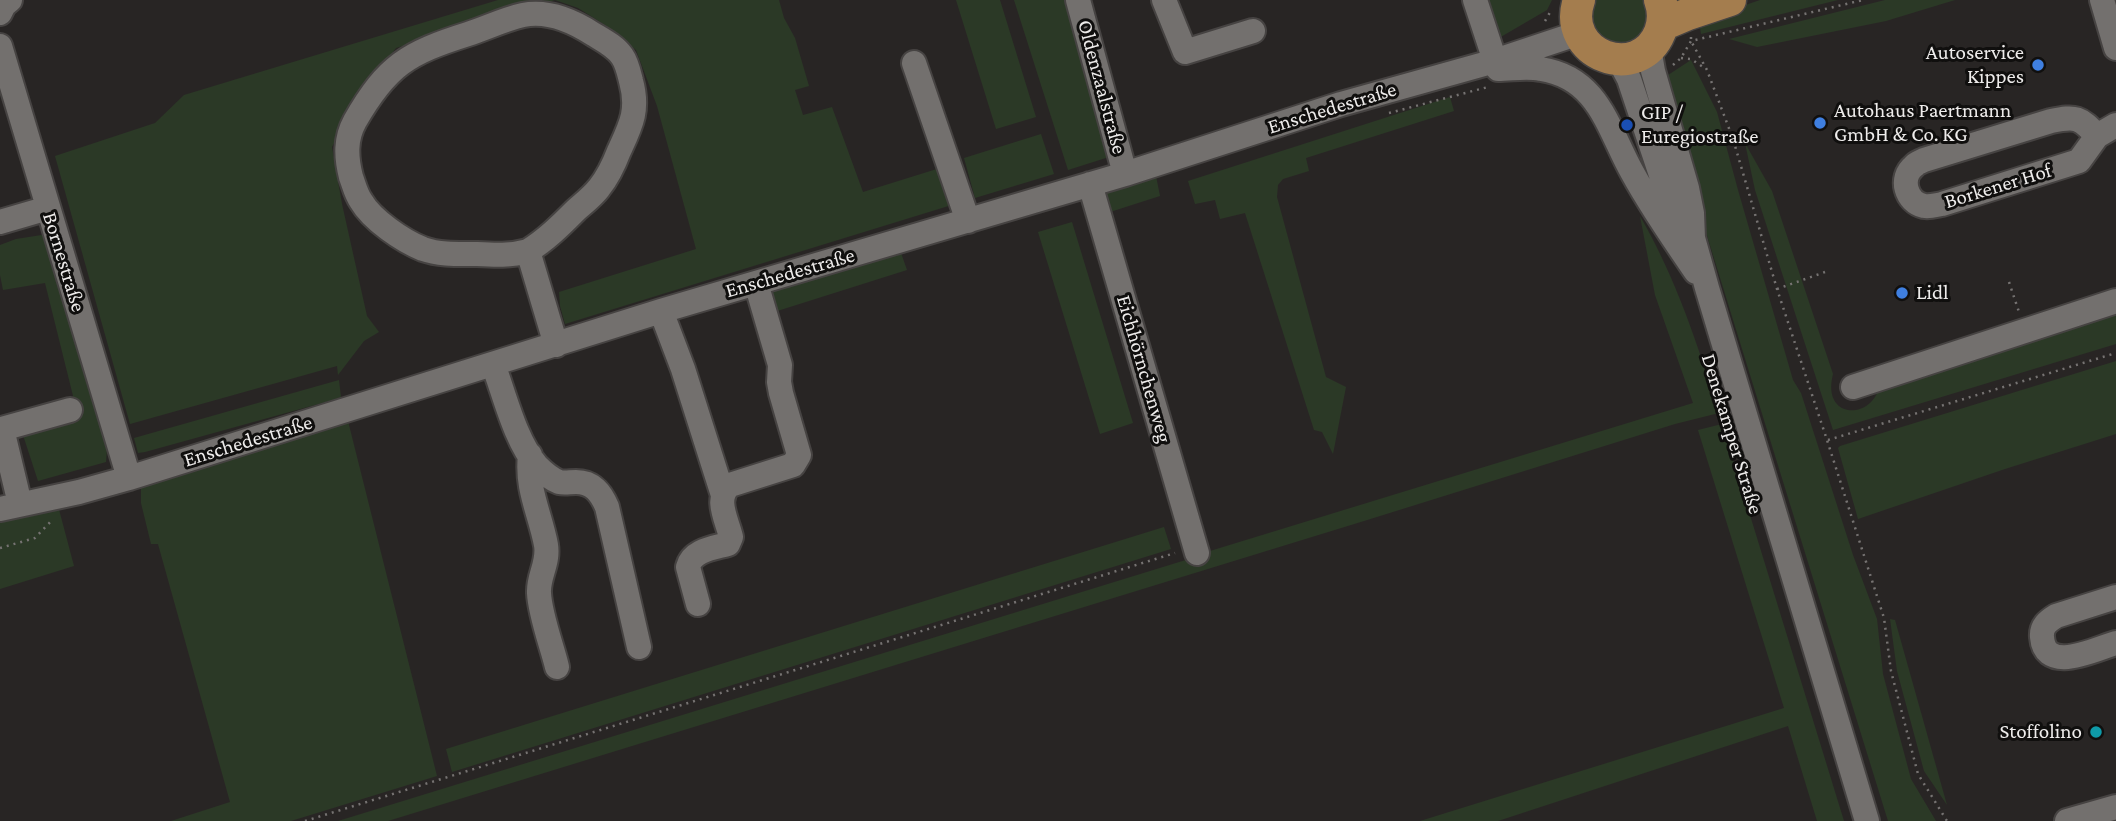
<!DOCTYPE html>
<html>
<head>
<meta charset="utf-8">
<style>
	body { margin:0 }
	canvas { display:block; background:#282524 }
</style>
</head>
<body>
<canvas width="2116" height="821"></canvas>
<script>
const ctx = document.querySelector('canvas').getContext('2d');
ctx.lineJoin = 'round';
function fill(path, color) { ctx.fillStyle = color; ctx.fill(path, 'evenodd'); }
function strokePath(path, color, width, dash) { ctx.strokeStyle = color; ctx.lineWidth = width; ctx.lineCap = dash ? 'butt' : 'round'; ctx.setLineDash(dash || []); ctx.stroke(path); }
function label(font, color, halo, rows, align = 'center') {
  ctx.font = font + ' "Crimson Pro",serif'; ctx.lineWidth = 6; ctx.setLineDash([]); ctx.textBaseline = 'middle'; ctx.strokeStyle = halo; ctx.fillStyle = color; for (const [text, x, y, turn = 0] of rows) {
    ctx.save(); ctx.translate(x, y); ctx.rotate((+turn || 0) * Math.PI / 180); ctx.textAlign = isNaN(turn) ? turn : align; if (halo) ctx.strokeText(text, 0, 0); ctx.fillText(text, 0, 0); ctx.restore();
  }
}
fill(new Path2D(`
	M498,0H779L784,18L795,38L809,86L795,90L803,115L832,107L863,192L940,168L955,204L565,324L560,306L559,292L696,249L657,106L636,50L605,25L578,8L555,0L396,48L356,102L332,147L342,204L367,316L379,332L364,341L338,375L337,366L130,424L55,156L155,123L184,95Z
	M956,0H1000L1036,117L996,129Z
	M1014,0H1064L1111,152L1109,157L1068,170Z
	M1486,0H1552L1547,10L1499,38Z
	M1589,0H1648L1650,28L1631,47L1594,39Z
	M1760,0H1838L1701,34L1699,21Z
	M1885,0H1955L1886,21L1757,47L1729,39Z
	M1691,60L1717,112L1738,190L1793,380L1801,393L1853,555L1877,619L1883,674L1911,779L1936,821H1888L1708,239L1662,79Z
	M1450,97L1454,111L1306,158L1309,171L1283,179L1278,185L1277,197L1326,377L1346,387L1333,454L1322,432L1314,430L1245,213L1220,219L1215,200L1195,204L1188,181Z
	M1041,134L1054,174L975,198L964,158Z
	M1745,143L1772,191L1833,374C1821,420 1872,420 1879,387L2116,310V344L1833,430L1755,190Z
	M1155,171L1160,196L1107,213L1210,551L1693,403L1655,295L1640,216C1676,278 1698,345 1719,413L1675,424L1364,521L388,821H338L1189,559L1079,195Z
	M1072,222L1133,423L1100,434L1038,232Z
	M48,234L107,449L106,462L38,481L22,432L79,420L45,283L3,290L0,275V245L16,239Z
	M900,250L907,270L771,313L765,291Z
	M2116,361V434L2005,469L1858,519L1838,448L1840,446Z
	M339,380L341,397L333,400L145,452L138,453L134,438Z
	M348,421L437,776L291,821H171L230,802L158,544H151L141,503V478Z
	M1722,424L1844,821H1817L1788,726L1498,821H1420L1784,708L1698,430Z
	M57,502L74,566L0,589V518Z
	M1164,527L1171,549L452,772L446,749Z
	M1890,619L1895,620L1947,805L1924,771L1897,671Z`), '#2b3926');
const minor = new Path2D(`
	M1078,0L1125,174
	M1164,0L1185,52L1253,31
	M1475,0L1495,61
	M2102,0L2116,48
	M0,13L4,5L10,0
	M0,46L129,478
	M1649,48L1653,71L1687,188L1692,213L1693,238L1707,288L1867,821
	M1619,60L1629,79L1669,199L1685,226
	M914,63L968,221
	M1498,69C1512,69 1527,66 1541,69C1599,78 1608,129 1632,172C1651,207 1674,240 1696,272
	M2097,136C2080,117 2076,116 2051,121L1924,160C1920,162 1916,163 1914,166C1899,178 1906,202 1924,206C1930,207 1936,205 1942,204L2079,161L2097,136L2116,125
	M1090,184L1197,553
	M0,222L48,208
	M528,251C510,256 494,255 476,254C459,254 440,255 423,249C403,241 372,220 361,201C356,194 354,185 351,177C346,157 345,139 355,121C387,65 408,53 468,34C486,28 505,19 523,15C548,10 573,21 593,34C603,40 615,46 622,56C627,63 629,73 631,81C639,110 631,125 619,151C614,164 608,177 599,188C593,196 584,203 576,210C561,225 546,240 528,251L556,345
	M661,311L683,369L722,492
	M493,364C505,396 515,440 537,466C543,472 551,479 559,482C564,483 570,482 576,482C593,482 601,493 607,507L639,647
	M1853,387L2116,301
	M530,455C526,489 540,513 546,545C549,563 538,576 539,593C540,615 552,646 557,667
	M20,504L2,429L70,410
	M0,509L79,492L129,478L661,311L1125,174L1341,104L1495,61L1579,33
	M2116,597L2056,616C2048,621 2041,626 2042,637C2045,675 2095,649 2116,643
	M698,604L688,567C692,550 714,548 728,544L731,537C727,520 714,498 730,485L793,465L799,455L781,393L779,382L780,365L756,283
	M2067,821L2116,807`);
const major = new Path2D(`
	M1579,0C1560,55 1639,84 1660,32C1664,21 1664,11 1660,0
	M1662,25L1688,14L1730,0`);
strokePath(minor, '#464342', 28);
strokePath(major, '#464342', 35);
strokePath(new Path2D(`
	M1545,21L1552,9
	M1691,37V41L1707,70L1733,139L1777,289L1827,440L1884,618L1891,671L1918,774L1947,821
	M1681,58L1691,59L1706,69
	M1673,65L1681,58L1691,41L1863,0
	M1389,113L1488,87
	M2009,282L2019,312
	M1777,289L1825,272
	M1828,440L2116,353
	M0,548L35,538L53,519
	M305,821L1175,553`), '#767372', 2.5, [2, 5]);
strokePath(minor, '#73706e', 24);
strokePath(major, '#a47d4e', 32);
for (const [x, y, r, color] of [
	[2038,65,7,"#3f7fe0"],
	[1820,123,7,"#3f7fe0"],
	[1627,125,7,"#1a4fb4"],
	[1902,293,7,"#3f7fe0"],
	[2096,732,7,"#0f9aa8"]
]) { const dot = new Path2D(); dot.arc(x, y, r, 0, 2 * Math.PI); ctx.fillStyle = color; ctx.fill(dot); strokePath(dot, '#100f0e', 2.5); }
label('21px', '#eeeceb', '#100f0e', [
	["Autoservice",2024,53,"right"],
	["Kippes",2024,77,"right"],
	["Autohaus Paertmann",1834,111],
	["GmbH & Co. KG",1834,135],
	["GIP /",1641,113],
	["Euregiostraße",1641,137],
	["Lidl",1916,293],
	["Stoffolino",2082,732,"right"]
], 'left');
label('21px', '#eeeceb', '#100f0e', [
	["Oldenzaalstraße",1102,87,75],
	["Enschedestraße",1332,108,-17],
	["Borkener Hof",1998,186,-17],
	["Bornestraße",64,262,73],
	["Enschedestraße",790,273,-16],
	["Eichhörnchenweg",1144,369,74],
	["Denekamper Straße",1732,434,73],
	["Enschedestraße",248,441,-17]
]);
</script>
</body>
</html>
